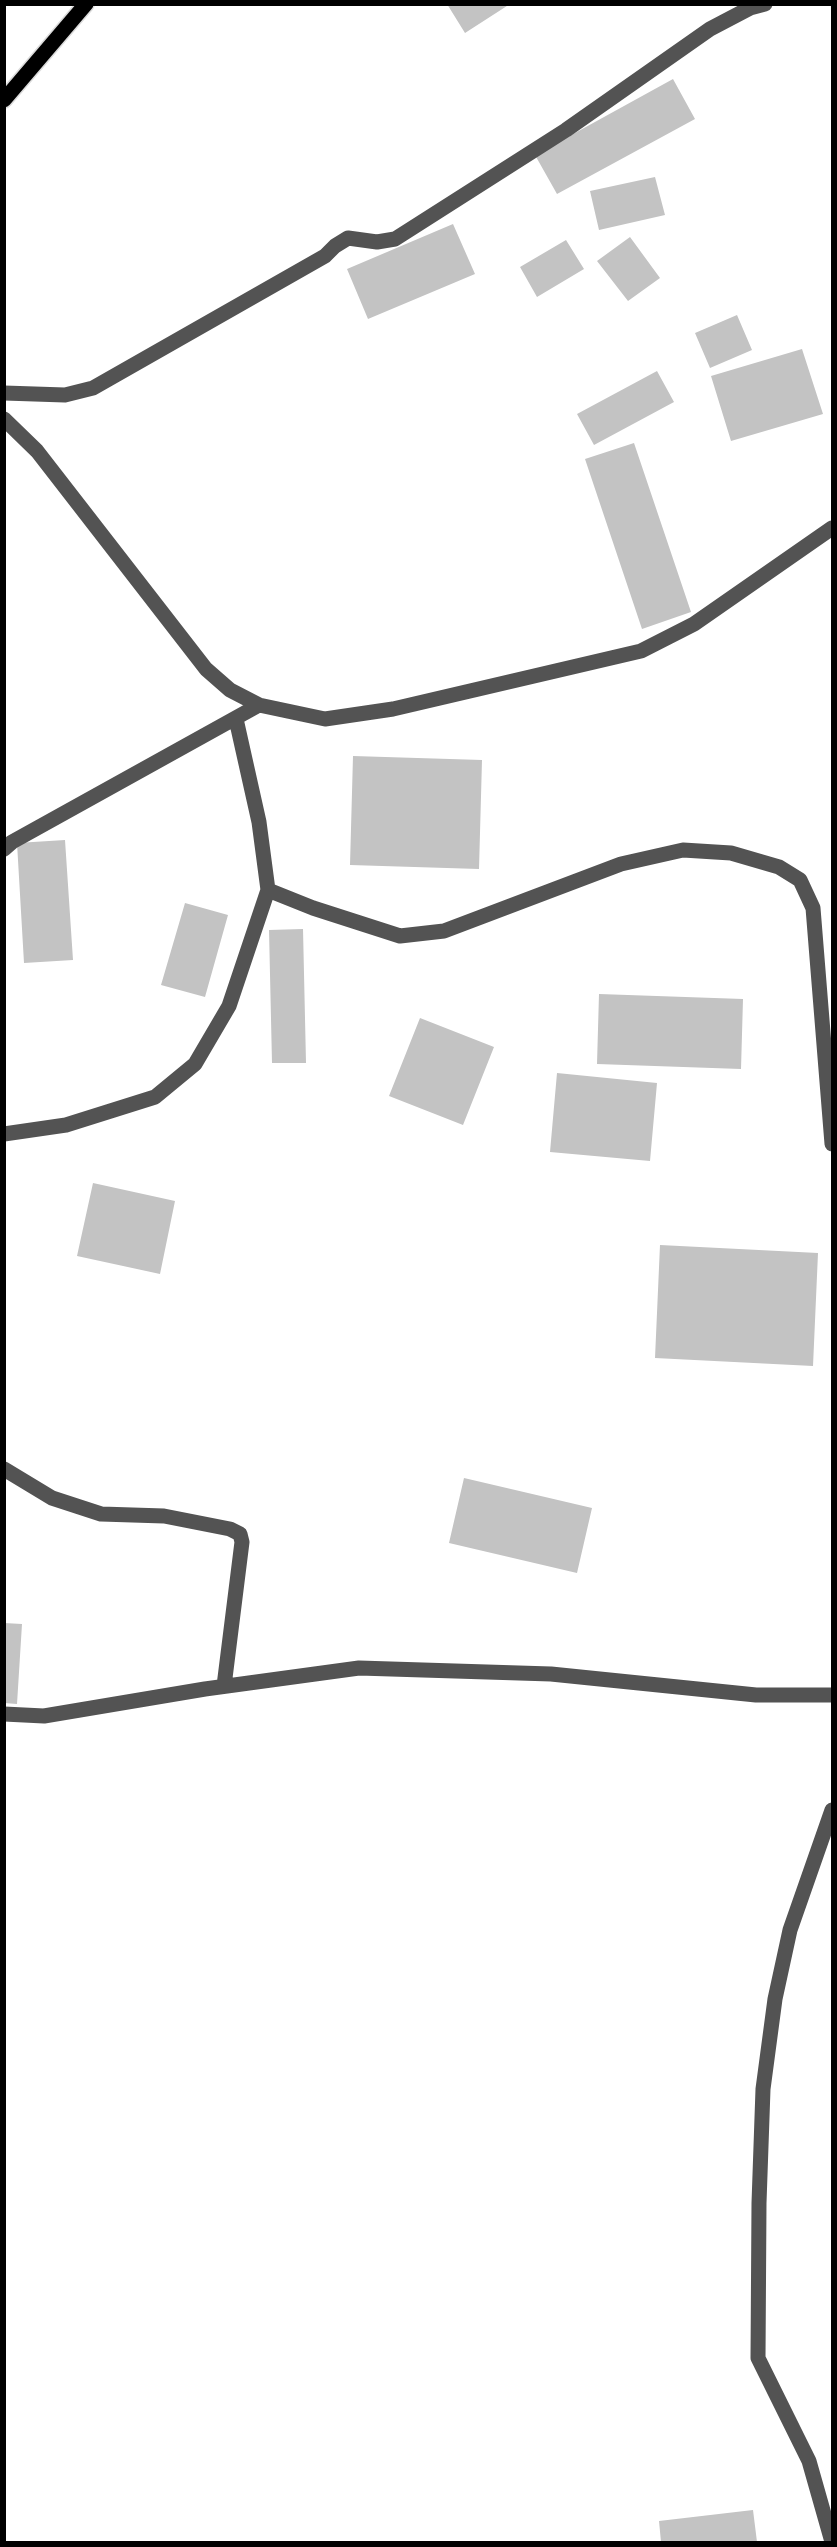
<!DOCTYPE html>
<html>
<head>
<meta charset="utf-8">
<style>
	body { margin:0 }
	#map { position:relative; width:837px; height:2547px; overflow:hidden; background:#fff; font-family:Signika,sans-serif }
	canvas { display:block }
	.frame { position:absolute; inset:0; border:6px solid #000; pointer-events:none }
</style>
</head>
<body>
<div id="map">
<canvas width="837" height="2547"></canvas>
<div class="frame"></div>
</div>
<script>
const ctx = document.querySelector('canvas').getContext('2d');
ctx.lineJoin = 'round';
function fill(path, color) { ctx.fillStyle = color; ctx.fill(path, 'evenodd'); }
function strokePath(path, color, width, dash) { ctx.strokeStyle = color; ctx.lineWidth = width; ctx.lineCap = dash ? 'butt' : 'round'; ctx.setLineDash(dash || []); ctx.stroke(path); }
fill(new Path2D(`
	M447,4H510L465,33Z
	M673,79L695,119L557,194L535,155Z
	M655,177L665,215L599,230L590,191Z
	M453,224L475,274L368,319L347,269Z
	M630,237L660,278L628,301L597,261Z
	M566,240L584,269L537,297L520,267Z
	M737,315L752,350L710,368L695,333Z
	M802,349L823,414L731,441L711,376Z
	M657,371L674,402L594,445L577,414Z
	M634,443L691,612L642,629L585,459Z
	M353,756L482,760L479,869L350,865Z
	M65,840L73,960L24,963L17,843Z
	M185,903L228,915L205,997L161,985Z
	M303,929L306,1063H272L269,930Z
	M599,994L743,999L741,1069L597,1064Z
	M420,1018L494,1047L463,1125L389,1096Z
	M557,1073L657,1083L650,1161L550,1152Z
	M93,1183L175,1201L160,1274L77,1256Z
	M660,1245L818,1253L813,1366L655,1358Z
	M464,1478L592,1508L577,1573L449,1543Z
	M4,1623L22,1624L17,1704L4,1703Z
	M753,2510L757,2542H661L659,2521Z`), '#c3c3c3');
const major = new Path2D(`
	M4,100L86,4`);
strokePath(major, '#dbdbdb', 18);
strokePath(new Path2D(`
	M4,393L65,395L93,388L325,256L335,246L348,238L377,242L395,239L566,130L710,29L750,8L765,4
	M4,419L37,451L206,669L230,690L259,705L325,719L393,709L641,651L694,624L832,528
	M4,849L12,842L259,705
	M268,890L313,908L400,936L444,931L621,864L683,850L731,853L779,867L800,880L813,908L832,1144
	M4,1134L66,1125L155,1097L195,1064L229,1006L268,890L259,822L236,719
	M4,1469L52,1498L101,1514L164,1516L230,1529L240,1534L242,1542L224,1686
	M4,1714L44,1716L205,1689L359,1668L551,1674L756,1695H832
	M832,2542L809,2461L758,2358L759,2203L763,2089L775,1999L790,1930L832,1810`), '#535353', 15);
strokePath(major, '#000', 15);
</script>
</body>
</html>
